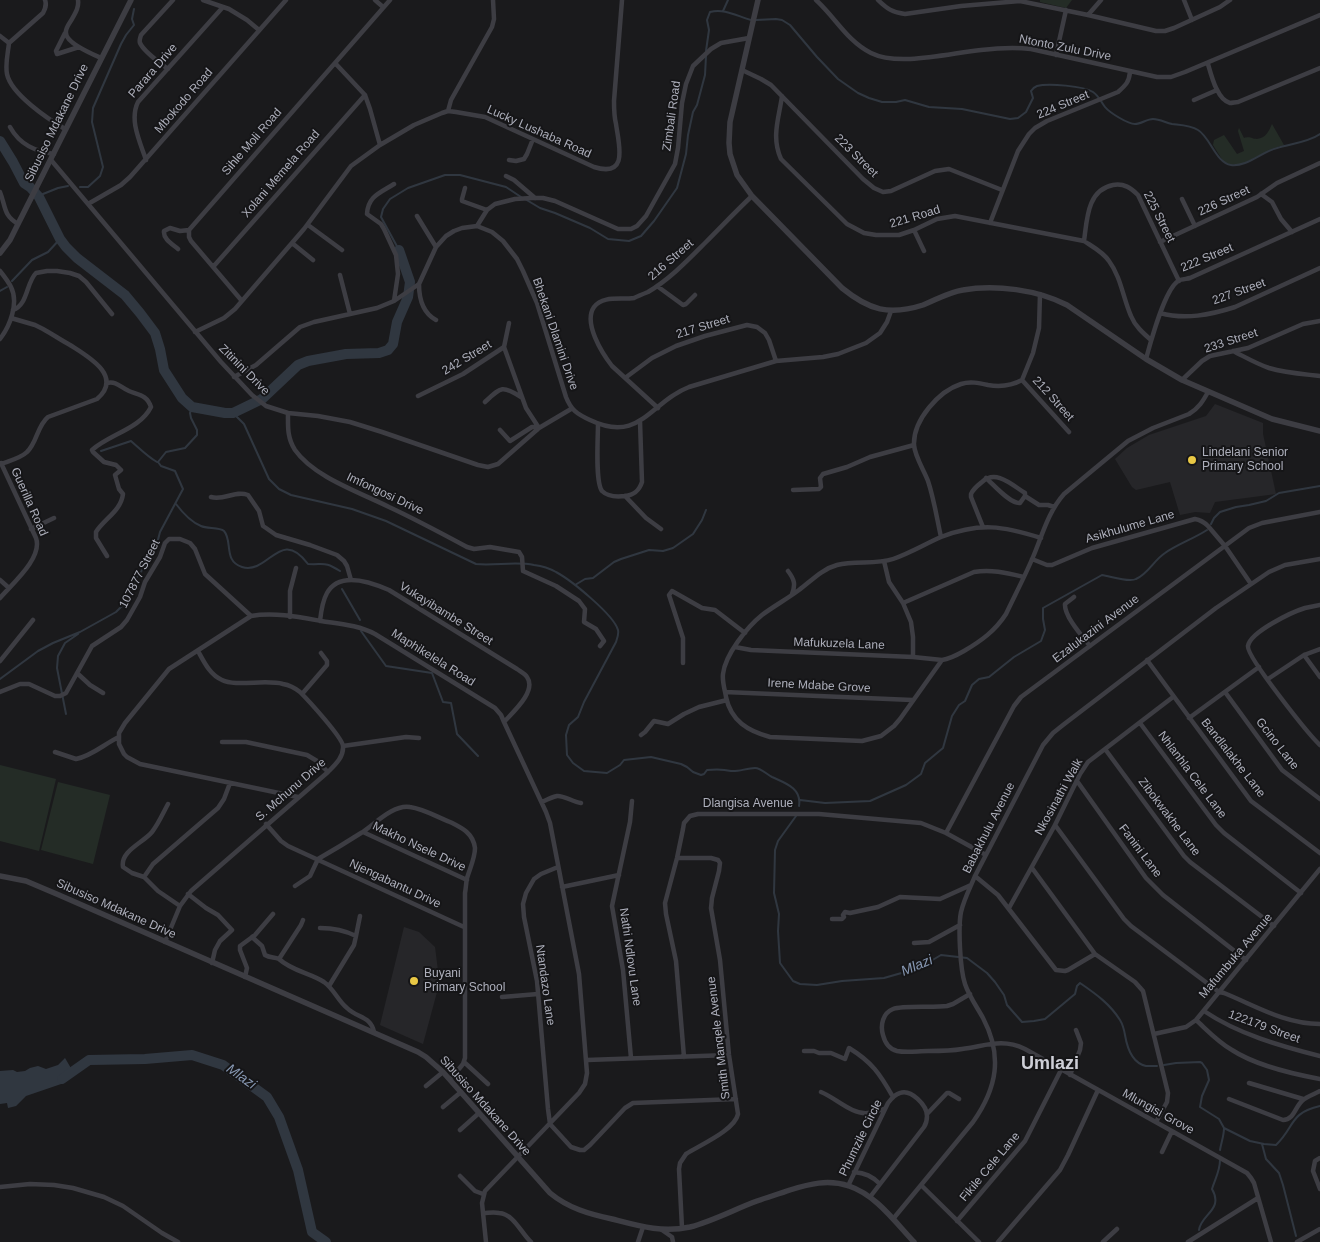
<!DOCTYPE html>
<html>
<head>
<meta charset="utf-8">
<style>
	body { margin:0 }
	canvas { display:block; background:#1a1a1c }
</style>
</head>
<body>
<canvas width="1320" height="1242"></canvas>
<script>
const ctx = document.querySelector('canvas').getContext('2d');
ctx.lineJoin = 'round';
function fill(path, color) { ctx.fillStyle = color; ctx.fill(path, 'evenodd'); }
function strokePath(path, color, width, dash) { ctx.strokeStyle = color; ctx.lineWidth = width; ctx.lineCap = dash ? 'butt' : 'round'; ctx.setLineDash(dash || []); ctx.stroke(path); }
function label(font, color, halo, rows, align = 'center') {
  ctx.font = font + ' Arial,sans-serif'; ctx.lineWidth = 4; ctx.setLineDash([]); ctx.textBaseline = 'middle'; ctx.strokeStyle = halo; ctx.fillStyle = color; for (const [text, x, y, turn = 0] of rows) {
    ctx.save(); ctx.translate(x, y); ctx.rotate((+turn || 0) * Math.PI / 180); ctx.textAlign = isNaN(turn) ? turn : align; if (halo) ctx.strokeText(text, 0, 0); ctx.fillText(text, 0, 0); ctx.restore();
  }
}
fill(new Path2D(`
	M1215,404L1263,423V434L1276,494L1215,502L1210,513L1195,512L1180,515L1170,482L1136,490L1132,487L1115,459L1127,448L1149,435L1206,416Z
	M404,927L419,932L435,947L438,971L437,992L423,1044L380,1025Z`), '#262629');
fill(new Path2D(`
	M1040,0H1072L1066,8L1040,2Z
	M1272,124L1284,145L1274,148L1242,164L1229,165L1223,161L1213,145L1214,140L1224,135L1237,154L1244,151L1238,131L1239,128L1244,138C1251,136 1251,139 1257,139C1266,138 1269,131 1272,124Z
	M0,765L56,779L39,851L0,841Z
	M58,782L110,795L93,864L41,850Z`), '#242c26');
fill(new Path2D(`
	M65,1058L75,1075L64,1083L26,1096L16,1106L8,1108L7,1103L0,1104V1071L13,1070L17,1072L25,1071L30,1068L38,1066L46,1069L58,1065Z`), '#303740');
strokePath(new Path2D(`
	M723,11L728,0
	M756,20L776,19L782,20L790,25L817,57L838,79L858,93L869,98L882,102H896L905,100L929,107L962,109L1010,119L1018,118L1026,112L1033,98L1031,91C1033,88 1034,87 1037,86C1048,83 1084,86 1093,92C1099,96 1101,102 1105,107C1110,113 1128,124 1135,124C1141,124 1147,119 1153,119C1160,119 1166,123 1172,124C1180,125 1190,125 1198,130C1210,137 1216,163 1231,165C1247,167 1261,152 1277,148C1290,144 1309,142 1320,134
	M706,51L709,30L707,20L710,12C724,8 737,16 751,20
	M80,187H88L100,176L103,167L92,122L93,108L121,44L126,35L134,25L132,19L134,9
	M38,196L58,188L68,186
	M525,199L540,208L555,213L590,228L608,239L629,241L641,236L654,221L677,188L686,154L688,135L693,112L697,105L705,75L706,56
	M399,250L381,217L383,209L390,199L408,188L445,175H460L506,187L521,197
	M12,281L32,260L48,252L60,239
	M0,291L7,287
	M233,413L244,424L269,479L279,489L291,495L352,509L386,521L476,564C495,566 515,561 534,565C542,566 549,568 556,572C571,580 614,615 618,630C619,634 617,639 616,642L584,702L578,717L569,725L566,735L567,755L573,763L584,771L607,773L620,765L624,760L651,757L681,764L687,767L693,772L701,775L704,774L707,770C716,769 723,769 731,771C738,772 747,768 755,768C761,768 766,774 772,777C785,783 802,788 799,806
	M101,451L131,441C139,448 148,457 157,462
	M176,504C182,512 191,522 201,526C207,529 219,527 224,531C233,541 223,561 242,567C269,575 280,526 308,564C325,565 324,561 340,571
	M1211,524L1214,518L1220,512L1236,507L1249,505L1266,501L1279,493L1320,486
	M575,585L585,579L593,578L614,562L621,559L649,550L663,551L673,548L693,534L702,520L706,510
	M342,589L360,620
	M361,631L386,666L432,673L443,702L451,703L457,734L478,756
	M0,679L38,651L53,643L80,632L116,612L127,601L136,578L154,555L160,532L183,489L175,471L161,466L158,462L166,452L185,448L197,435V430L191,418L190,413L192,407
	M66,714L57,668L58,656L65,643L78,634
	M800,800L825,803L870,801L906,785L921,774L925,763L943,748L952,716L959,705L965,701L972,685L979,679L989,677L1014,657L1041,641L1045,630L1043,619V608L1102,575C1110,576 1129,583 1136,579C1148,574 1154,560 1165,553C1178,544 1193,539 1207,530
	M796,816L778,841L775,850L774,893L779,914L778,931L780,963L793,981L800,984L817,985L842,981L884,978L919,968L941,955L967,958L987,973L995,982L1004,995L1007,1005L1022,1022L1034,1021L1045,1019L1075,994L1077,986L1080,983C1096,994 1110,1004 1120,1020C1123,1025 1124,1029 1125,1035C1127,1047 1132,1063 1146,1066C1149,1066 1154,1066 1157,1066
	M1164,1065L1176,1063L1200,1062L1202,1063L1207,1070L1209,1080L1202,1096L1200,1107L1219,1119L1224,1128L1250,1141L1264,1144L1276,1145C1295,1127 1289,1113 1320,1106
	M1262,1144L1266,1159L1279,1173L1283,1185L1296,1236
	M1220,1150C1221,1143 1224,1136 1224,1128
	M1199,1230C1201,1214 1224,1210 1212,1189C1215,1179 1220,1171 1220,1160`), '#303740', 2);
strokePath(new Path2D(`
	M0,141L13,162L24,183L30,187L39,197L60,239L66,247L77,258L125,295L140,313L155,333L160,349L164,370L182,398L192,407L225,413H233L262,399L298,365L308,361L346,354L379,353L388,350L393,344L397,322L408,297L410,282L399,250
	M62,1079L89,1060L145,1059L192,1055L223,1065L267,1097L279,1117L298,1170L312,1232L326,1242`), '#303740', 10);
strokePath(new Path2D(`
	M45,0C47,5 45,9 43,13L9,43C8,53 5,64 7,74C11,94 48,119 65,129
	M78,0C79,7 76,12 72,19C70,23 65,28 66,33C66,43 92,54 101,58
	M203,0L229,9L247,20L259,30
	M375,0L383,7
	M816,0C835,17 847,41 871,53C899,67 950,53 981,50C998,48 1014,47 1031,49L1157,77H1171L1185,72L1320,15
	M878,0C886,8 893,13 905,14L961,6L1020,1L1088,15L1156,31H1165L1174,28L1220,7L1230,0
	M1184,0L1192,20
	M1088,15L1101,0
	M65,33L56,51L57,54L79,47
	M0,36L9,43
	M1056,55L1066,10
	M335,63L365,95L370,109L380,145
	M1208,64C1211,74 1217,100 1230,103C1232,103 1236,102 1238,102L1320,68
	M168,69C160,63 144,52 140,43C139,40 140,39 141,35L173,0
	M742,70L761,79L771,85L863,179L874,188L883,192L891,191L935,171L949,169L1002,190
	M782,96C779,118 771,137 781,159L847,224L864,233L876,235H899L914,230L937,219L955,216L1084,241C1093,247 1103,252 1109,261C1121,277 1123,298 1131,316C1135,326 1143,333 1151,340
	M1194,100L1217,90
	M448,111L451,100L492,27L494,19L493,0
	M10,127C20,145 35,151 54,154
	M51,160L221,362L252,395L266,406L288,413L318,416L350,422L382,432L478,465L488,467L498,464L539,428L571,409
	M146,160C140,142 129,120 138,102L223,7
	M509,160L516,161L524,159L527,154L533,139
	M506,176L514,180L535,198
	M465,188L462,199V201L487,210
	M0,192C6,207 3,215 18,224
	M1261,194L1272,202L1281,219L1292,232
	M1182,199L1195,226
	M88,204L121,185L130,177L286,0
	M417,216L436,247
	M990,223L1018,151L1029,134L1035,128L1047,121L1118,92C1126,85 1129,82 1130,72
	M308,225L342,250
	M477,226L487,210L495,204L515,199L532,198H543L555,201L618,229H631L637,226L646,216L675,164L678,148L682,103L686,84L693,66L711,49L721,43L749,38
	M914,230L924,251
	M1084,241C1087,220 1087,190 1113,185C1124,183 1131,188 1138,195L1179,281
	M1160,242L1257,197L1277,183L1320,163
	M292,243L313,260
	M178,249C172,244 163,239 164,231L170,228L180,231L189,230
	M213,267L365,95
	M0,271C4,276 8,281 11,287C19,303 10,326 0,339
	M340,275L350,314
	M419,284C419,298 423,313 436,320
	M657,286L683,305L686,304L695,295
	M242,301L191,241L189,237V230L390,0
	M394,301L398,274L396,255L384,229L381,224L367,214C368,196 380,193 394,184
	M13,310C28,305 26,283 36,273L47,271H57L70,273L79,276L86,282L112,314
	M1160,313C1185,320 1210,315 1235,307L1320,268
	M509,323L504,347L526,408L539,428
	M195,332L224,318L235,309L304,229L351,166L380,145L414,125L442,113L448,111L456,112L485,117L594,167C629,178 619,145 616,124C614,116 614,109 614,101L622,0
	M1233,351C1245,357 1257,364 1269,368C1286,373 1303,374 1320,376
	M1146,359C1151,341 1164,291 1178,281C1181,279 1187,279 1190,278L1320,219
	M234,377L256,365L300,327L314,322L377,308L394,301L419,284L436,247L446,236L454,231L462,228L477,226L492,232L503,241L517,259L523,271L537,303L566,397C571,410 577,414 590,420C640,444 650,402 689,387L776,361L823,357L838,354L866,343L880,333L887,322L891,311
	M625,378L652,358L676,346L705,336L747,325L757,327L765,333L769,340L776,361
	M1022,380L1069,432
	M1182,380L1202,361L1210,356L1248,348L1303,324L1320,321
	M418,396L463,374L504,347
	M485,402C501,387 502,385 521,397
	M658,408L612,366C602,353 583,323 594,307C603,295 621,300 634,298C638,296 643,294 648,292C670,279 688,260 706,242C721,227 736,211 752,196
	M288,413C288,426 287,438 295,450C314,477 359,492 389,507C415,519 441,533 467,547L474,549L490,547L519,552L522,557L523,571L556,586L579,601L585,609L584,622L596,629L604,641L600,646
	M598,424C598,437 595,482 602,491C608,497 617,497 625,496C634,495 639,491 642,482L640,421
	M500,430L510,441L532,427H535L537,430
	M1,464C9,461 21,458 27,452C37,443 37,426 48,417L97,399C124,376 87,356 70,345C61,340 52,334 43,329L35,325L11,318
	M986,478C994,485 1010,504 1020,503L1025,496
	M793,490L819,489L821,487L820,478L823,474L847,467L870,457L914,445
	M625,496L646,518L661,529
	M211,497C224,501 235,490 248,495L259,511L263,526L266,528L276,535L310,545L337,555L344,561L347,566L351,580
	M983,527L971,497V494C973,489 977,486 982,482C996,469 1012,485 1025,493V496L1039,505H1048L1054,507
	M31,529L54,518
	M941,537C937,519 934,499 928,481C924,470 915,457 914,445C913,420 939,391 961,384C970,381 979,383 988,385C1000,387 1011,386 1022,380L1033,353L1039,328L1040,294
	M1041,538C1003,526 980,522 941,537C925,544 910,553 893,559C875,565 855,560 837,565C822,569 811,581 799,590C787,599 774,606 762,615C747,627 725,655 723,674C722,682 725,690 726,697C731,721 748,731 770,737L862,741L881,736L894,726L900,719L942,660C950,659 957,655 964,651C981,641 995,631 1006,614C1015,595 1025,576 1033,557C1042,536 1048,512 1064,494L1128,441L1153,428L1189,414C1199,408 1203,401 1208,392
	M107,556L96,538V532C104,519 121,511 123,494L119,489L115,475L121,470L116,465L104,462L93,452L92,450C110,434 140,429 151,407C147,395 139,395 129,391C120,387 117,381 107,383
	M1032,559L1047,565H1052L1092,548L1195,519C1201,520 1204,522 1208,526L1225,546L1251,584
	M884,561L889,582L903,603L911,622L913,637V657
	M788,571C794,579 796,584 792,594
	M0,580L9,588
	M1074,597L1065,604C1064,616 1082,636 1090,646
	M0,598C12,584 43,558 36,538L1,463
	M903,603L974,572C991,569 1007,573 1024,577
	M1320,605C1315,606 1310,607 1305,608C1292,612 1250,632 1248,646C1246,656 1309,735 1320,745
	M290,617V591L296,568
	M320,621C321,612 322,602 327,593C339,571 371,582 389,590L517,669C521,672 525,674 527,677C537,691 513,712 504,722
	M735,647L751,650L913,657L942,660
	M1304,655L1320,677
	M1147,660L1251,801L1320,853
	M0,661L33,620
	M683,663V638L669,595L672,591L702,608L715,610L745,633
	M77,673L90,685L103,693
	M1268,679L1304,655L1320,649
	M0,692L20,684H29L55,696H60L66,693L92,646L121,627L127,620L140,597L145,582L160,557L165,543L169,539H180L190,543L195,549L205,574L251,616
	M725,692L912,700
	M1225,692L1282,770L1320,799
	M302,694L327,665V661L321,653
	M1189,718L1259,667
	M1140,723L1216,825L1224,833L1301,893
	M641,735L645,732L654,721L668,724L684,714L699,707L727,700
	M222,742H246L307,755L317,761L328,772
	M343,746L406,737L419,738
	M1105,749L1184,856L1190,862L1274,926
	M55,752L76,759C92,756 104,744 119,737
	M1077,781L1146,878L1163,895L1246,960
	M298,797L140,764L127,757L124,754L119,744V733L125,723L169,669L251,616C274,612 299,617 321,621C340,624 358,625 375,634L495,708L501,715L504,722L546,812L550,823L579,974L587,1073L585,1084L579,1093L485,1191L482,1203L486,1242
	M542,802C546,800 552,797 557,796C563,795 573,802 581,803
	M266,824L281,841L288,846L464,927
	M1055,825L1124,919L1131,926L1219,992L1224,993C1256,1006 1285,1024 1320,1024
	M363,832L467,880
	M946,833L1014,706L1021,697L1249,528L1262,523L1320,512
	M677,858H711L718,860L720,863L719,871L712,898L711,908L720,960L729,1055L738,1114C735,1130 700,1145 686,1154L680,1163L679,1169L682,1228
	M318,859C332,851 347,842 361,833C374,825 393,804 410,807C424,809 437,817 450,822C462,828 473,833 475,848C475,858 470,868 467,878C466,883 466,888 465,893V1058L463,1064L450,1080
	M558,867L541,874L534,879L526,893L523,904L524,917L537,981L548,1109L550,1124L571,1147L580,1150H584L590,1145L625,1108L633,1103L736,1099
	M1032,868L1095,954L1135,982L1143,991L1168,1093L1167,1102L1156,1122
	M975,876L998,895L1056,970L1065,971L1068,970L1095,954
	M144,877L132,873L123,867C120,851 143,843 152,832C159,823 163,813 168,804
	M295,886L310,876L318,859
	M562,887L619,875
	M188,894L206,908L218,915L232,930L220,941L215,950L212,963
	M180,906L158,891L144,877L153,864L218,808L224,799L230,783
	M1009,908L1055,825L1080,774L1088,762L1173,697
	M832,919H842L844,917L843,915L845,912L850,913L878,907L900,897L940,899L971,885
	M303,920L301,925L279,959C292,971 310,973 324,982C334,989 338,1001 347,1008C357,1018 371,1016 374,1032
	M320,928C333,928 344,930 356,936
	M252,937L262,946L265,955C270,958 274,957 279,959
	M165,942L180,906L191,891L328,772C335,765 344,757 343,746C342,737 308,700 300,692C295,688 289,685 283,684C266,679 236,687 222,680C210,675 204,662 198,651
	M914,943L929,942L960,925
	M245,977L247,968L240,950V946L255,935L273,914
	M329,986L354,945L356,936L360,916
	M970,994L953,1004L947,1006C933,1008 904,1005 893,1009C883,1013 880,1025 883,1035C885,1043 889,1049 897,1051C907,1053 918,1051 928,1051C939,1051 951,1051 962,1049C986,1046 1002,1038 1025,1049L1247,1173L1251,1178L1254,1183L1271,1242
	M502,997L538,994
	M1204,1011C1238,1034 1280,1046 1320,1056
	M1196,1020C1207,1030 1218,1042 1232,1050C1255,1065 1293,1074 1320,1079
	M1154,1034L1186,1027L1196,1020L1320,869
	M804,1051H814L819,1053H831L845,1059L849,1048C872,1062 880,1074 893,1097
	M684,1057L676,961L666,914L665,903L677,858L683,829L684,823L690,816L698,814H819L921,823L946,833L986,855
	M631,1058L623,970L612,906L630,822L632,801
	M587,1060L729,1055
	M464,1062L488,1084
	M1070,1075L1080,1050L1081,1043L1076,1030
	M1249,1083L1303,1099
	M426,1086L443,1072
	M821,1092C836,1098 852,1115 868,1113C874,1113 879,1110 884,1109
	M1229,1099L1283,1120C1294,1120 1295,1107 1302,1101C1307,1096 1315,1094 1320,1091
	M443,1107L461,1092
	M927,1114L947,1093H949L959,1099
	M460,1130L479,1113
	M1162,1152L1172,1131
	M1320,1158L1315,1161L1313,1171L1320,1189
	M854,1172C865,1173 872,1176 880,1184
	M460,1176L475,1191L483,1194
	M921,1185L979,1242
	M848,1186L888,1103C891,1099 895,1094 900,1093C911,1089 927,1105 927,1116C927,1120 926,1124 924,1127L870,1197
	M0,1187L30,1184L54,1185L73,1188L104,1197L123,1206L162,1233L178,1242
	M483,1213C488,1213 494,1212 499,1213C514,1214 521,1233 531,1242
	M893,1219L973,1122C997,1088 1003,1056 983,1018C977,1007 969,996 965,984C960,969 958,927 961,912C964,899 970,888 975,876L1043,745L1053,733L1063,725L1216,608L1269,572L1285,565L1320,559
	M957,1221L1025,1141L1061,1070
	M662,1230L672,1237L673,1242
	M638,1242L643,1227
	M998,1242L1060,1170L1068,1155L1098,1090
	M1103,1242L1117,1229
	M1188,1242L1258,1198
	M1297,1242L1320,1229`), '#3d3d43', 4.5);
strokePath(new Path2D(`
	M758,0L730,122L729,143L730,154L737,175L752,196L842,288C869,310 889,316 923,305C936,300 949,292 963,290C995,284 1038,290 1067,305L1146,359L1182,380L1272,419L1320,431
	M0,253L10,240L18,224L131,0
	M0,876L26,881L59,895L418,1052L426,1057L443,1072L550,1193C568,1208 589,1214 612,1219C639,1226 662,1233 690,1227C713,1221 735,1209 757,1201C768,1197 779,1194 790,1190C809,1184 828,1179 849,1186C876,1195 895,1222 914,1242`), '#3d3d43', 5.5);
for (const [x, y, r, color] of [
	[1192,460,5,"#e9c845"],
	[414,981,5,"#e9c845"]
]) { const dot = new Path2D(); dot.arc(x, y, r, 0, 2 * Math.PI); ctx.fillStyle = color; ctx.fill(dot); strokePath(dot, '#151517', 2); }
label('12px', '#adafbb', '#151517', [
	["Ntonto Zulu Drive",1065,48,11],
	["Parara Drive",153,71,-49],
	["Mbokodo Road",184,101,-49],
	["224 Street",1063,105,-23],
	["Zimbali Road",672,116,-82],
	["Sibusiso Mdakane Drive",57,123,-64],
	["Lucky Lushaba Road",539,132,24],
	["Sihle Moli Road",252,142,-49],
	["223 Street",856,156,45],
	["Xolani Memela Road",281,174,-49],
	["226 Street",1224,201,-25],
	["221 Road",915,217,-17],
	["225 Street",1159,217,63],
	["222 Street",1207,258,-23],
	["216 Street",671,260,-41],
	["227 Street",1239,292,-20],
	["217 Street",703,327,-17],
	["Bhekani Dlamini Drive",555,334,71],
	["233 Street",1231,341,-18],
	["242 Street",467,358,-31],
	["Zitinini Drive",244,370,45],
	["212 Street",1053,399,48],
	["Imfongosi Drive",385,494,25],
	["Guerilla Road",29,502,66],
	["Asikhulume Lane",1130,527,-16],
	["107877 Street",140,574,-63],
	["Vukayibambe Street",446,614,32],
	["Ezalukazini Avenue",1096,629,-37],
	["Mafukuzela Lane",839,644,2],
	["Maphikelela Road",433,658,32],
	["Irene Mdabe Grove",819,686,3],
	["Gcino Lane",1277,744,52],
	["Bandlalakhe Lane",1233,758,52],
	["Nhlanhla Cele Lane",1192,775,53],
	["S. Mchunu Drive",291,790,-41],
	["Nkosinathi Walk",1059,797,-61],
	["Dlangisa Avenue",748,804],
	["Zibokwakhe Lane",1169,817,53],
	["Babakhulu Avenue",989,828,-63],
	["Makho Nsele Drive",419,847,25],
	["Fanini Lane",1140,851,53],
	["Njengabantu Drive",395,884,25],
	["Sibusiso Mdakane Drive",116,909,24],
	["Mafumbuka Avenue",1236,956,-50],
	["Nathi Ndlovu Lane",630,957,82],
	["Ntandazo Lane",545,985,82],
	["122179 Street",1264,1027,20],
	["Smith Manqele Avenue",719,1038,-97],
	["Sibusiso Mdakane Drive",485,1106,48],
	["Mlungisi Grove",1158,1112,29],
	["Phumzile Circle",861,1138,-64],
	["Fikile Cele Lane",990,1167,-50]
]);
label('12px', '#adafbb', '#151517', [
	["Lindelani Senior",1202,453],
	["Primary School",1202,467],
	["Buyani",424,974],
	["Primary School",424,988]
], 'left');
label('italic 14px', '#8798b3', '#151517', [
	["Mlazi",917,966,-23],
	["Mlazi",241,1077,35]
]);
label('bold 18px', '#cecfd7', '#151517', [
	["Umlazi",1050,1064]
]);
</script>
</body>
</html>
